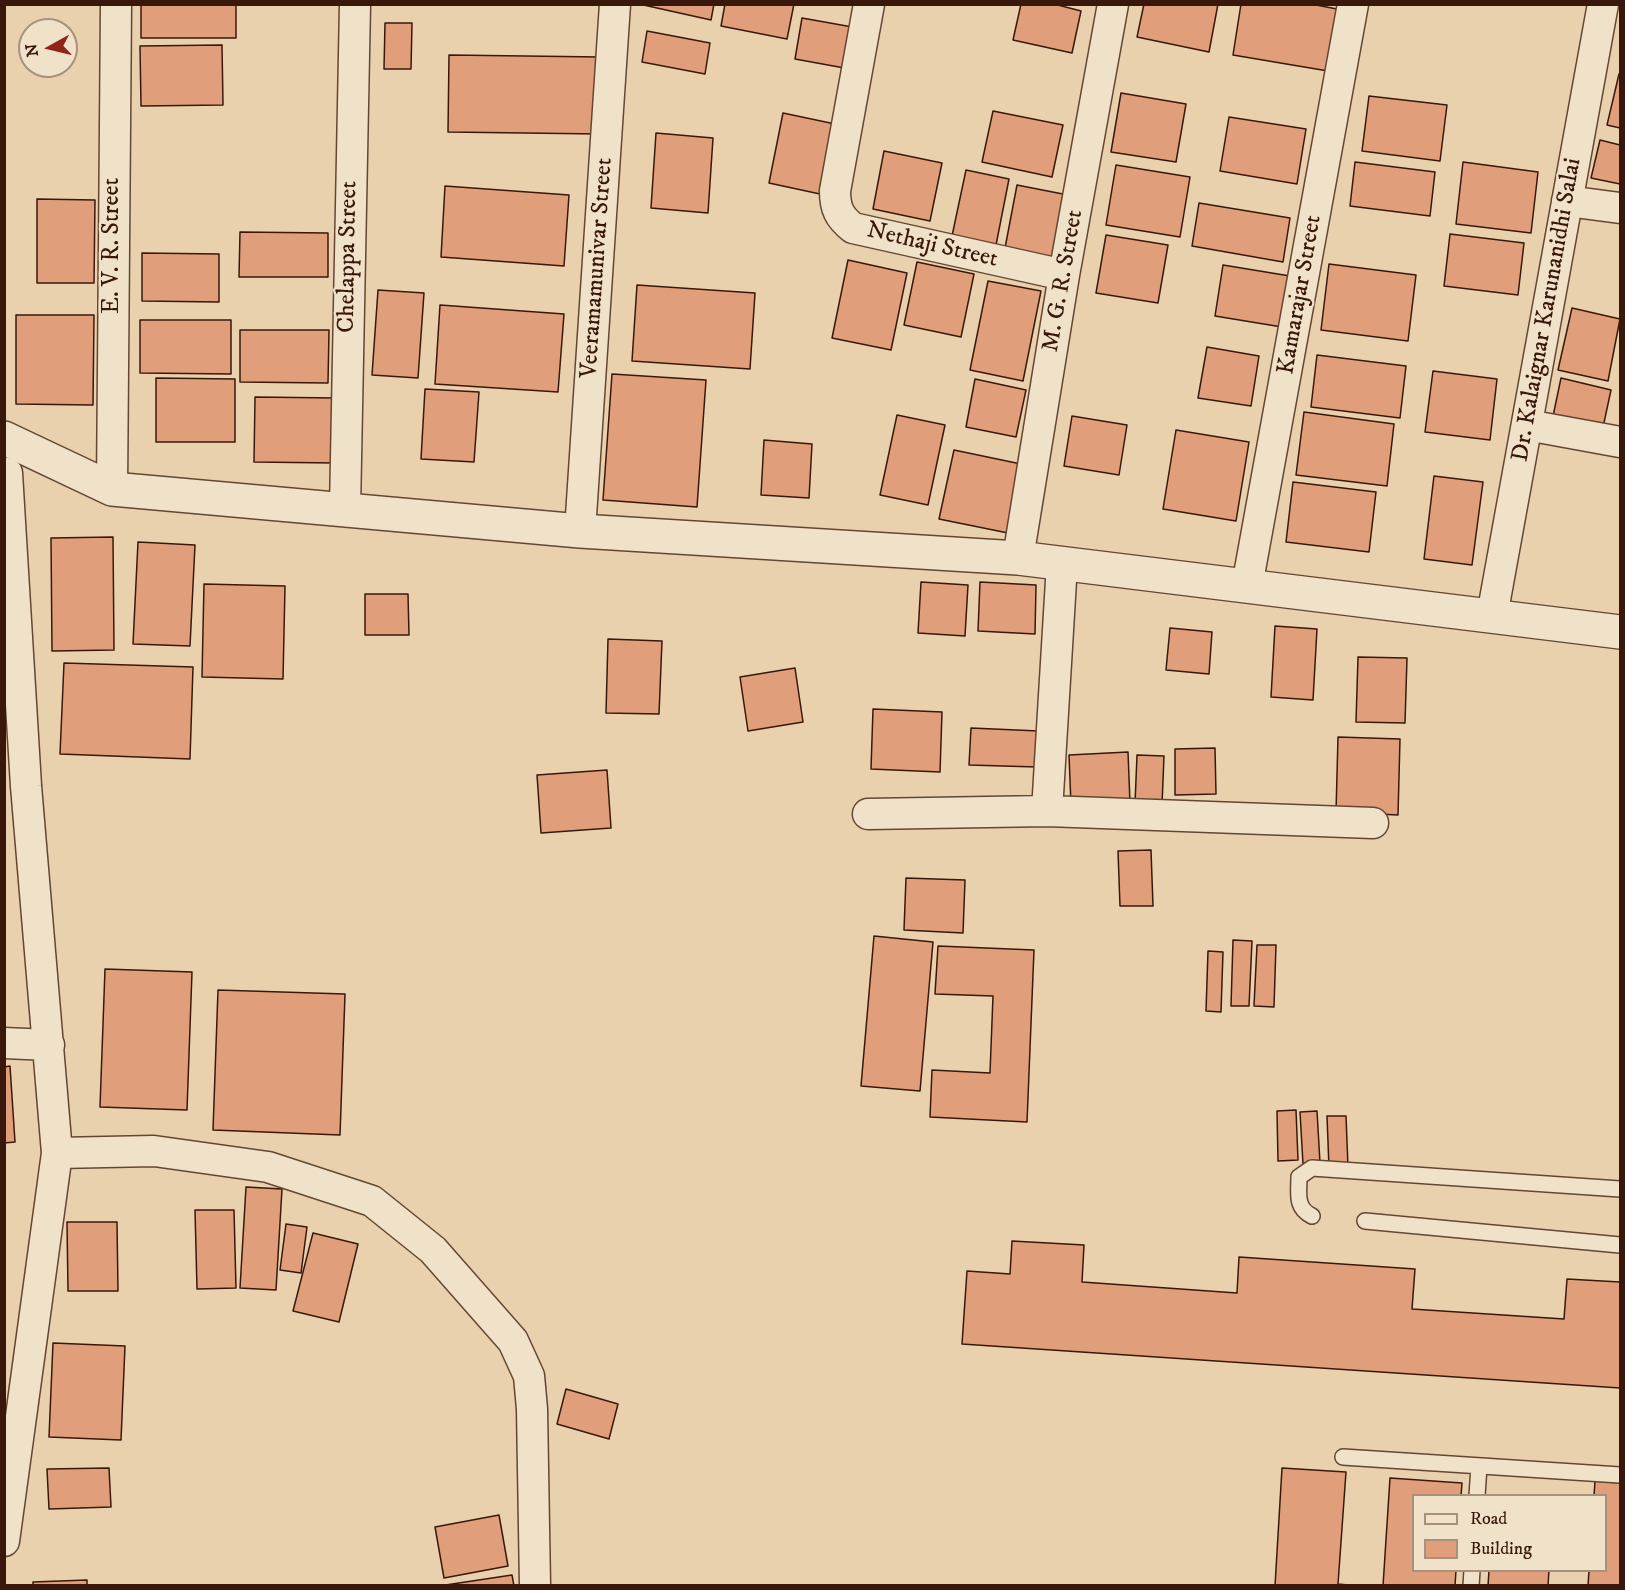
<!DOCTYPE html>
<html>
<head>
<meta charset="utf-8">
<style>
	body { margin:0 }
	#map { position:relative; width:1625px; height:1590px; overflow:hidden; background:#e8d1ac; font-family:"IM FELL DW Pica",serif }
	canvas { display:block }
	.frame { position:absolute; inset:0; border:6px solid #39180b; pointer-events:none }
	.legend { position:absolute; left:1412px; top:1494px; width:195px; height:78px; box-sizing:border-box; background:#f0e1c9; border:2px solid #a7917d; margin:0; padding:8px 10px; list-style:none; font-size:18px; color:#39180b }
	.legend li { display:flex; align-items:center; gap:12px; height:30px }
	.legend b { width:30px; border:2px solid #a7917d }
	.north { position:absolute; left:18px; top:18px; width:60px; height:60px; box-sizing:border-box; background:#f0e1c9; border:2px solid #a7917d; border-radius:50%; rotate:262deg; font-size:16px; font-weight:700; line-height:24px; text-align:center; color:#39180b }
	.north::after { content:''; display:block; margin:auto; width:21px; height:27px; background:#8f2418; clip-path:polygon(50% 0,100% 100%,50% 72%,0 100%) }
</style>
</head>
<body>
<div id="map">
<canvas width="1625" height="1590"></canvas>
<div class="frame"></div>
<ul class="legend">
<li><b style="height:8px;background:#f0e1c9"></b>Road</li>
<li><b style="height:16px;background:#e09f7a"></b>Building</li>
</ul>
<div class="north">N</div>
</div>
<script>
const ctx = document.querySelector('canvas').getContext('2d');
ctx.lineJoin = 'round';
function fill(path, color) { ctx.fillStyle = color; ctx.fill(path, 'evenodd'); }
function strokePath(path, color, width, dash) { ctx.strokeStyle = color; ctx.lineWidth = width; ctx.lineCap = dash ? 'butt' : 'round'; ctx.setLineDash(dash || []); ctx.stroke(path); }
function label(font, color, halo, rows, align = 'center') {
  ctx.font = font + ' "IM FELL DW Pica",serif'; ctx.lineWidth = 4.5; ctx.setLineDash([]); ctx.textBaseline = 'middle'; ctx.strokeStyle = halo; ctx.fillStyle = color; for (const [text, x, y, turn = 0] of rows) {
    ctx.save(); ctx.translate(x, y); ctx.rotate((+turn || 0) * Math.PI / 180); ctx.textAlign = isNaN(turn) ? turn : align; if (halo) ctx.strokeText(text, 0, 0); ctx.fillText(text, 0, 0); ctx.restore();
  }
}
const building = new Path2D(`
	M141,4H236V38H141Z
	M639,4H714L711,20Z
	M725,4H794L787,39L721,26Z
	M1021,4H1054L1081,11L1072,53L1013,40Z
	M1144,4H1218L1209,52L1137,37Z
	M1241,4H1311L1337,9L1328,71L1233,55Z
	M802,18L858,28L850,69L795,59Z
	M385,23H412L411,69H384Z
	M647,31L710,43L705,74L642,62Z
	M222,45L223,105L141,106L140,46Z
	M449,55L601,57L600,134L448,132Z
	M1619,74H1620V128L1607,125Z
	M1121,93L1186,104L1176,162L1111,152Z
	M1369,96L1447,105L1440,161L1362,151Z
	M993,111L1063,125L1052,177L982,162Z
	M783,113L835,124L820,194L769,183Z
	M1229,117L1306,129L1297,184L1220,171Z
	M656,133L713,138L708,213L651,208Z
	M1600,140L1620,145V184L1591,178Z
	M884,151L942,163L930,221L873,209Z
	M1355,162L1435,172L1430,216L1350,206Z
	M1463,162L1538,172L1531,233L1456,224Z
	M1116,165L1190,177L1180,237L1106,225Z
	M966,170L1009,179L996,245L952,236Z
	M1017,185L1073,196L1060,259L1005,248Z
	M445,186L569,195L564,266L441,257Z
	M37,199L95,200L94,283H37Z
	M1199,203L1290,218L1283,262L1192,246Z
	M240,232L328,233V277H239Z
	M1450,234L1524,243L1518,295L1444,286Z
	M1106,235L1168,245L1158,303L1096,293Z
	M142,253L219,254V302L142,301Z
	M848,260L907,273L891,350L832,338Z
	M917,262L974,274L961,337L904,325Z
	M1329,264L1416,275L1408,341L1321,330Z
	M1223,265L1290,276L1282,327L1215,316Z
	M988,281L1041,291L1023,381L970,370Z
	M637,285L755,293L750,369L632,361Z
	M378,290L424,293L418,378L372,375Z
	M440,305L564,314L558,392L435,384Z
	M1572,308L1620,319L1608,381L1558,370Z
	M16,315H94L93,405L16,404Z
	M140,320H231V374L140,373Z
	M240,330H329L328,383L240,382Z
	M1207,347L1259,356L1251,406L1198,398Z
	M1317,355L1406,366L1400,418L1311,407Z
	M1433,371L1497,379L1490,440L1425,432Z
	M612,374L706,380L697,507L603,500Z
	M156,378L235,379V442H156Z
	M1561,378L1611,390L1602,432L1552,421Z
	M975,379L1026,390L1016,437L966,427Z
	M425,389L479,392L474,462L421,459Z
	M255,397L336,398L335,463L254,462Z
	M1304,412L1394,424L1387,486L1296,475Z
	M897,415L945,425L928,505L880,495Z
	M1072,416L1127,425L1119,475L1064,466Z
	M1176,430L1249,442L1236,521L1163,509Z
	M764,440L812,444L809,498L761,495Z
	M954,450L1021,464L1008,533L939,519Z
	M1434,476L1483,482L1472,565L1424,559Z
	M1293,482L1376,492L1369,552L1286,542Z
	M113,537L114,650L52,651L51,538Z
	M138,542L195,545L190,646L133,644Z
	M921,582L968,585L965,636L918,633Z
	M980,582L1036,585L1035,634L978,631Z
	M204,584L285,586L283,679L202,677Z
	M365,594H408L409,635H365Z
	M1275,626L1317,629L1313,700L1271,697Z
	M1170,628L1212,632L1209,674L1166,670Z
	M608,639L662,641L659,714L606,713Z
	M1358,657L1407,658L1405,723L1356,722Z
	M64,663L193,667L190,759L60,754Z
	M795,668L803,722L748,731L740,677Z
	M873,709L942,712L940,772L871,769Z
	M971,728L1039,731L1037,767L969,765Z
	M1338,737L1400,739L1398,815L1336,812Z
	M1215,748L1216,794L1175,795V749Z
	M1128,752L1130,803L1071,805L1069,755Z
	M1137,755L1164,756L1162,805L1135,804Z
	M607,770L611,828L541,833L537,775Z
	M1151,850L1153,906H1120L1118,851Z
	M906,878L965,880L963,933L904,930Z
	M874,936L933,942L920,1091L861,1086Z
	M1233,940L1252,941L1249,1006H1231Z
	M1257,945H1276L1274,1007L1254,1006Z
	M938,946L1034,950L1027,1122L930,1117L932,1070L990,1073L993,996L935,994Z
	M1208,951L1223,952L1221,1012L1206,1011Z
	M105,969L192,972L187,1110L100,1107Z
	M218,990L345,994L340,1135L213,1130Z
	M10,1066L15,1142L4,1143V1067Z
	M1296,1110L1298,1160L1278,1161L1277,1111Z
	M1317,1111L1320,1163L1303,1164L1300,1112Z
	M1327,1116H1346L1348,1167L1329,1168Z
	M246,1187L282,1189L276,1290L240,1288Z
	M195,1210H234L236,1288L197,1289Z
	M67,1222H117L118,1291H68Z
	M286,1224L307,1227L301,1273L280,1270Z
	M313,1233L358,1244L339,1322L293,1311Z
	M1012,1241L1084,1245L1082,1282L1237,1293L1239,1257L1415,1269L1412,1309L1564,1319L1567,1279L1620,1282V1388L962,1344L967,1271L1010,1274Z
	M53,1343L125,1346L121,1440L49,1437Z
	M566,1389L618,1404L609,1439L557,1424Z
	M109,1468L111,1507L49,1509L47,1469Z
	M1282,1468L1346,1472L1338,1584L1358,1586H1275Z
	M1390,1478L1462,1483L1461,1496H1414V1570H1456L1455,1586H1383Z
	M1595,1481L1620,1483V1586H1588L1589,1570H1606V1496H1594Z
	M499,1515L508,1566L444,1578L435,1527Z
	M1489,1570H1549L1548,1586H1488Z
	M512,1575L514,1586H439Z
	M87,1580V1586H33V1582Z`);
fill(building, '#e09f7a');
strokePath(building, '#39180b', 1.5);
const service = new Path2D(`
	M1312,1216C1295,1208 1299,1193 1299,1177L1312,1168L1620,1189
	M1365,1221L1620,1245
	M1343,1457L1620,1475
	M1477,1496L1479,1466
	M1471,1586L1472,1570`);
const minor = new Path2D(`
	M869,4L835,191C835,208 839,217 853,228L1064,275
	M1567,201L1620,208
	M1527,425L1620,442
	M112,489L116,4
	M345,509L355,4
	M580,531L615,4
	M1018,558L1064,275L1113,4
	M1062,564L1047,811L1373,823
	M1247,586L1353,4
	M1492,616L1603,4
	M868,814L1047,811
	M4,1043L49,1045
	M57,1153L154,1151L268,1167L372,1201L433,1250L513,1341L529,1376L532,1409L535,1586
	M4,1541L57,1153L26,786L7,473`);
const tertiary = new Path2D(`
	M4,438L112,489L580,531L1018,558L1620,632`);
strokePath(service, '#654633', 18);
strokePath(minor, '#654633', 33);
strokePath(tertiary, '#654633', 36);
strokePath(service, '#f0e1c9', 15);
strokePath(minor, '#f0e1c9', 30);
strokePath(tertiary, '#f0e1c9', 33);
label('24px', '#39180b', '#f0e1c9', [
	["E. V. R. Street",113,246,-90],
	["Nethaji Street",932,246,13],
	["Chelappa Street",349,257,-89],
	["Veeramamunivar Street",598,268,-86],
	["M. G. R. Street",1064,281,-80],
	["Kamarajar Street",1301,295,-80],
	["Dr. Kalaignar Karunanidhi Salai",1548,310,-80]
]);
</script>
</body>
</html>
